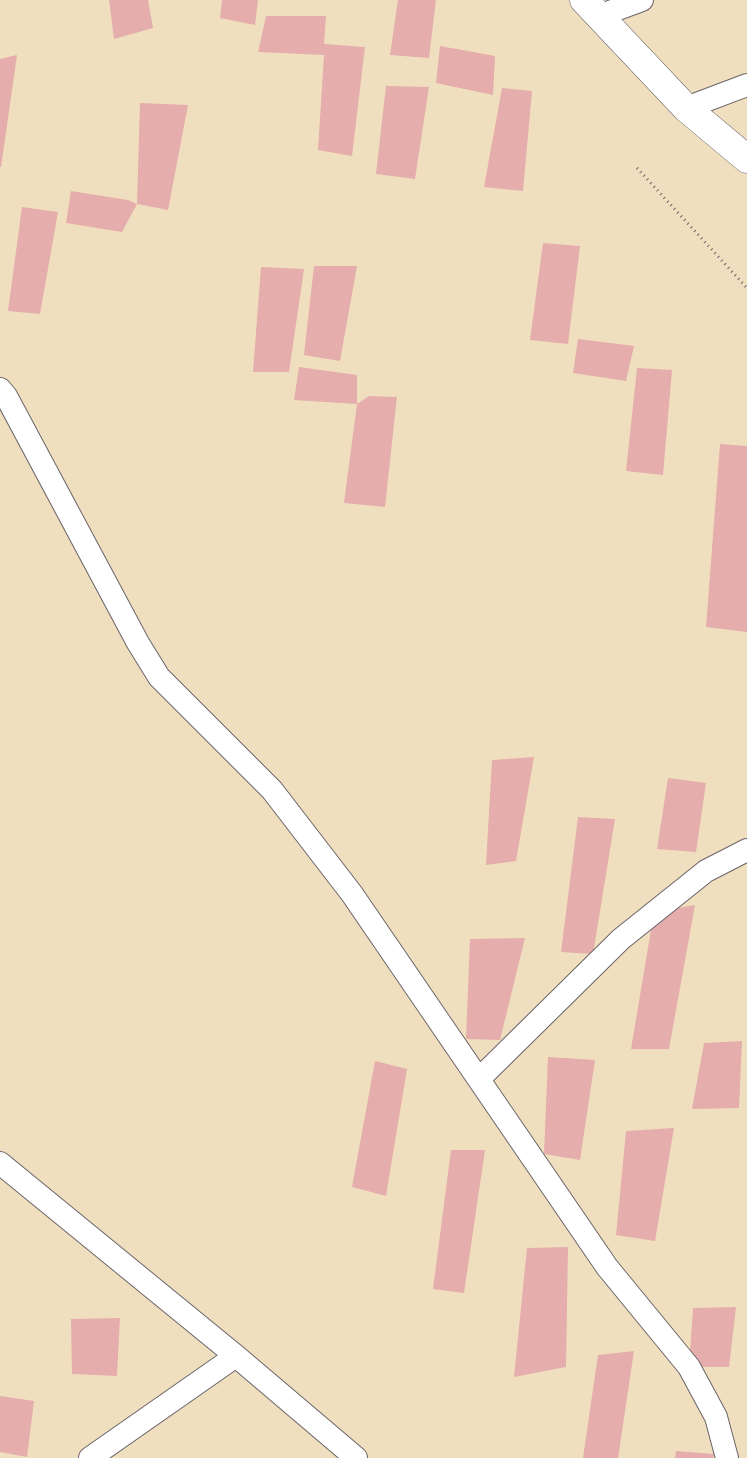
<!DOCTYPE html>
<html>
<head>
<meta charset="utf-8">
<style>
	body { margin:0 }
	canvas { display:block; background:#f0dfbe }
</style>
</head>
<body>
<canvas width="747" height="1458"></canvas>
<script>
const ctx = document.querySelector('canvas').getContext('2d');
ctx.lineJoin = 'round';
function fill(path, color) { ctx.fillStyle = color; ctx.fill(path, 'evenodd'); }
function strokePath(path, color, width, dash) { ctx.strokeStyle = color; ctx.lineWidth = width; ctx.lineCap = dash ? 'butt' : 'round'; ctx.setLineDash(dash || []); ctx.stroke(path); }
fill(new Path2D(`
	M109,0H148L153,28L114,39Z
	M222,0H258L255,25L220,18Z
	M398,0H436L429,58L390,55Z
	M266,16H326L324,44L365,47L352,156L318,150L324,55L258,52Z
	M440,46L495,56L493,95L436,83Z
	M17,55L1,167H0V59Z
	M386,86L429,87L415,179L376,174Z
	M502,88L532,91L523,191L484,187Z
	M140,103L188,105L168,210L137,204Z
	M71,191L128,200L137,204L122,232L66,223Z
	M22,207L58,212L40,314L8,311Z
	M543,243L580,246L568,344L530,340Z
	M314,266H357L340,361L304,355Z
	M261,267L304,269L289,372H253Z
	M578,339L634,346L626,381L573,373Z
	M299,367L357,375V404L294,400Z
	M637,368L672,370L663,475L626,471Z
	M369,396L397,397L385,507L344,503L357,404Z
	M720,444L747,446V632L706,627Z
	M534,757L516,861L486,865L492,760Z
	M668,778L706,783L696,852L657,849Z
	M578,817L615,819L593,954L561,952Z
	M695,905L669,1049H631L654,912Z
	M525,938L500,1040L466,1039L470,939Z
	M742,1041L739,1108L692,1109L704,1043Z
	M548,1057L595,1060L580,1160L544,1154Z
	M375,1061L407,1069L386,1196L352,1187Z
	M674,1128L655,1241L616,1235L626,1131Z
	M451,1150H485L464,1293L433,1289Z
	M568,1247L566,1367L514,1377L527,1248Z
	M736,1307L729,1367H689L693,1308Z
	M120,1318L117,1376L72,1374L71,1319Z
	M634,1351L618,1458H583L598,1355Z
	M0,1396L34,1401L27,1457L0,1452Z
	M676,1451L714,1454L713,1458H675Z`), '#e5adac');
const street = new Path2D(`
	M599,16L642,0
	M686,108L747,85
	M0,389L6,396L138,643L159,677L272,790L352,894L607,1267L689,1367L716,1417L727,1458
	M479,1079L621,939L706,871L747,850
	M0,1163L236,1356L356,1458
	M90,1458L236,1356`);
const secondary = new Path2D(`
	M584,0L686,108L747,159`);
strokePath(street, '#6a6469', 24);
strokePath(secondary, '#6a6469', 29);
strokePath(new Path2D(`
	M637,168L747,288`), '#6a6469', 3, [1, 4]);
strokePath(street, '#fff', 22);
strokePath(secondary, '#fff', 28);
</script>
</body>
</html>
